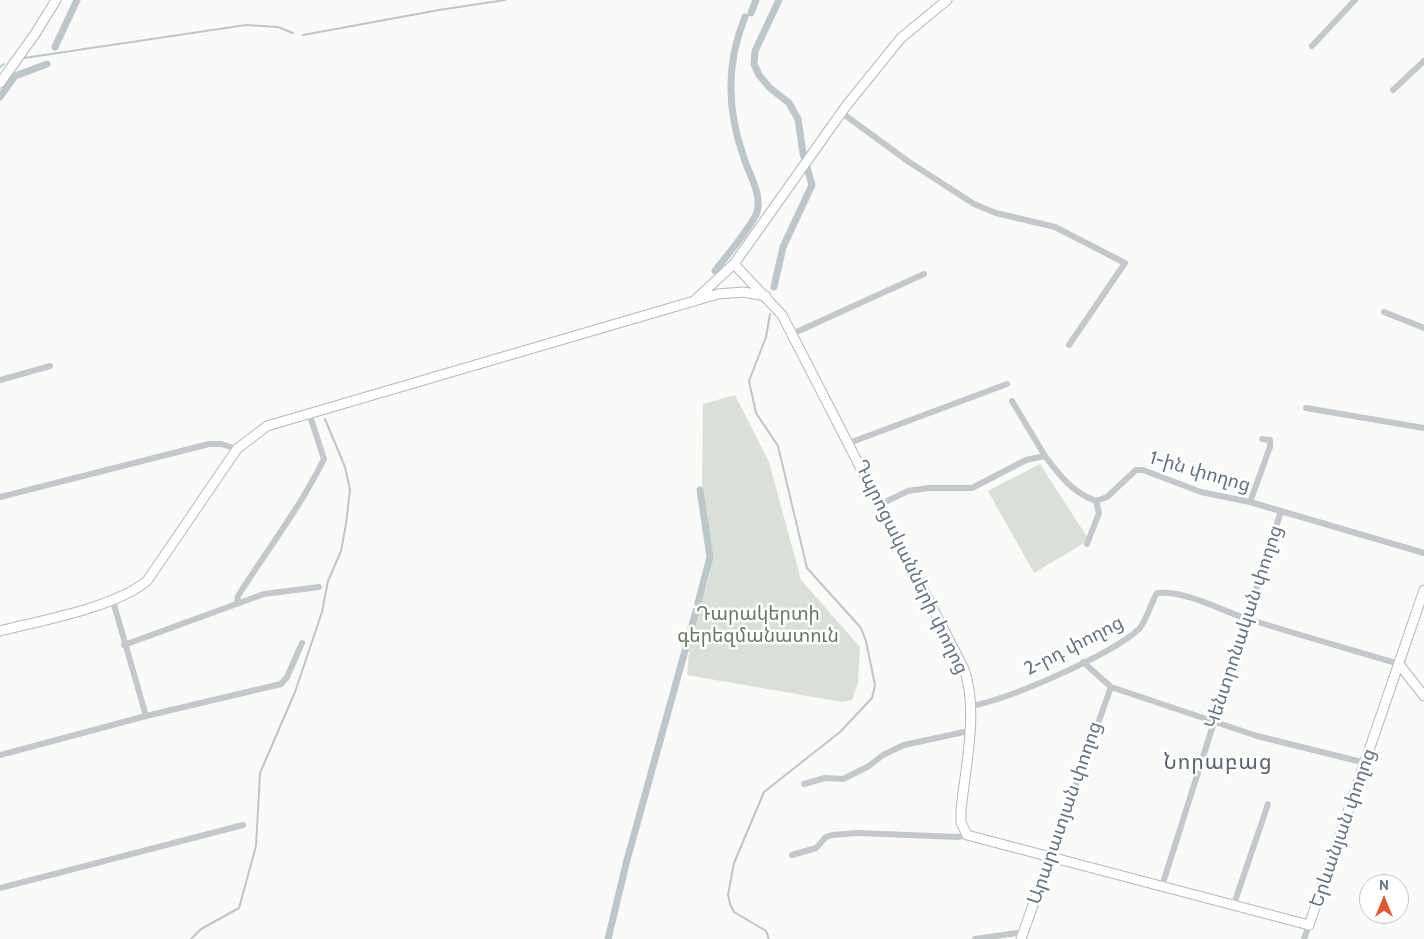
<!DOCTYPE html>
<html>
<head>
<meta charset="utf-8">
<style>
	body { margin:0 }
	#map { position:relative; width:1424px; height:939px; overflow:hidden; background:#fafaf8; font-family:Cabin,sans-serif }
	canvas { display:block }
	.north { position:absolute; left:1359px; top:874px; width:50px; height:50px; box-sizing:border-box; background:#fff; border:1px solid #c1c8cd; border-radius:50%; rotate:0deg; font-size:14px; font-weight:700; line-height:20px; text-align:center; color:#657683 }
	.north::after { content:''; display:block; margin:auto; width:18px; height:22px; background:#e4572e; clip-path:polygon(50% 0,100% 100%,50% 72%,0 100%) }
</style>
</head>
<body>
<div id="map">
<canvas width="1424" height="939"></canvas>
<div class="north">N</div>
</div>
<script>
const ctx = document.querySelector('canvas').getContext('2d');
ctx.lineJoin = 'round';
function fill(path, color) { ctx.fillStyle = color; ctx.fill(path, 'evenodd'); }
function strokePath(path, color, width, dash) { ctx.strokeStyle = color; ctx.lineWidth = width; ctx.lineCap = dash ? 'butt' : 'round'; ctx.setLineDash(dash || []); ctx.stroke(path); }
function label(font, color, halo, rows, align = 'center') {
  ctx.font = font + ' Cabin,"Noto Sans Armenian",sans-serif'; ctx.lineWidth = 5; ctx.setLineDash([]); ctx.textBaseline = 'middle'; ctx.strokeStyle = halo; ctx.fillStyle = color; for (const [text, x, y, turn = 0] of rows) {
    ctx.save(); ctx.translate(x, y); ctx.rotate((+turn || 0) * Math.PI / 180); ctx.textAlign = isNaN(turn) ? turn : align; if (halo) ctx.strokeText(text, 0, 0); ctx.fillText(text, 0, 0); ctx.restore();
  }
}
fill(new Path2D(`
	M735,395L769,462L801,580L860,647L858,683L852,700L842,702L687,675L690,640L709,578L713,554L702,484L703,404Z
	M1040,464L1089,540L1034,573L988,491Z`), '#dadfd7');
strokePath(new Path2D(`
	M303,35L439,10L505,0
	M24,58L246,25L278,27L293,33
	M0,67L4,64
	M191,939L201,929L239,908L256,846L260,773L295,692L322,612L328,581L341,551L346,524L350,490L345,467L325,419
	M769,939L766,931L734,912L730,904L728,895L734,863L764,792L840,732L872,698L875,685L866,641L861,628L807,568L778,446L756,413L749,381L766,337L770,314`), '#bbc7cb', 2);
strokePath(new Path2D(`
	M751,13L756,0
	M55,47L77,0
	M0,97L15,76L47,64
	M715,271C724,259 753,225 757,212C762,193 749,175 744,158C727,111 726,63 745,17
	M774,287L783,247L812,185L803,153L798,119L789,103L770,88L759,75L754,64L755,51L779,0
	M698,603L710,557L700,490
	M608,939L627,860L696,611`), '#bbc7cb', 7);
const secondary = new Path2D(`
	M0,83L35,34L56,0
	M734,264L782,315L964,669C979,711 965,767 961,811V822L967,835L1309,925L1424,590
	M696,299L734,264L846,106L901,38L947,0
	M0,631C43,620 113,608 147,581L237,449L267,426L718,294L743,292L766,296
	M1399,664L1424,696
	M1021,939L1050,857`);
strokePath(secondary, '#b3babf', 11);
strokePath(new Path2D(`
	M1312,46L1355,0
	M1393,90L1424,61
	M842,113L909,162L974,204L996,213L1055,227L1125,263L1069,345
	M1384,312L1424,328
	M792,334L924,274
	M0,380L50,366
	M1012,401L1045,456
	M1306,408L1424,428
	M849,443L1007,384
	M0,497L209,444H221L237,449
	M1250,502L1270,447V440L1262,439
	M881,504L908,491L928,488H972L1026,460L1045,456C1060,476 1073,493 1096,501L1107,497L1136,470H1143L1201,492L1250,502L1424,553
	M1087,544L1099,513L1096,501
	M113,601L146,716
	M237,604L238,596C267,550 300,508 324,459L309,413
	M124,645L264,594L319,587
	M1083,662L1111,687L1257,736L1366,763
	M971,706C1010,699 1108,656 1138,630C1145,624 1151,603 1157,593C1188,591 1219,610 1248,619C1299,635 1349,649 1399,664
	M0,755L146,716L281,684L287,677L302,643
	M804,784L825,778L843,779L869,766L883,755L904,745L969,731
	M792,855L816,848L826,837L832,835L858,833L958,837L967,835
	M1050,857L1111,687
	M1162,886L1281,511
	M0,888L243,825
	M1234,904L1268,804
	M975,939L1024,932
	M1304,939L1309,925`), '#c3c8cc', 6);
strokePath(secondary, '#fff', 9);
label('19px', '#657683', '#fff', [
	["1-ին փողոց",1200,472,16],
	["Դպրոցականների փողոց",911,567,64],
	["Կենտրոնական փողոց",1244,627,-72],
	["2-րդ փողոց",1074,646,-27],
	["Արարատյան փողոց",1065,813,-71],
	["Երևանյան փողոց",1343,828,-71]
]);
label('19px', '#687a64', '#fff', [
	["Դարակերտի",758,614],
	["գերեզմանատուն",758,636]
]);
ctx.letterSpacing = '1px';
label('21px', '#57646e', '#fff', [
	["Նորաբաց",1218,763]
]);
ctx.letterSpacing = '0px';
</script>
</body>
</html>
